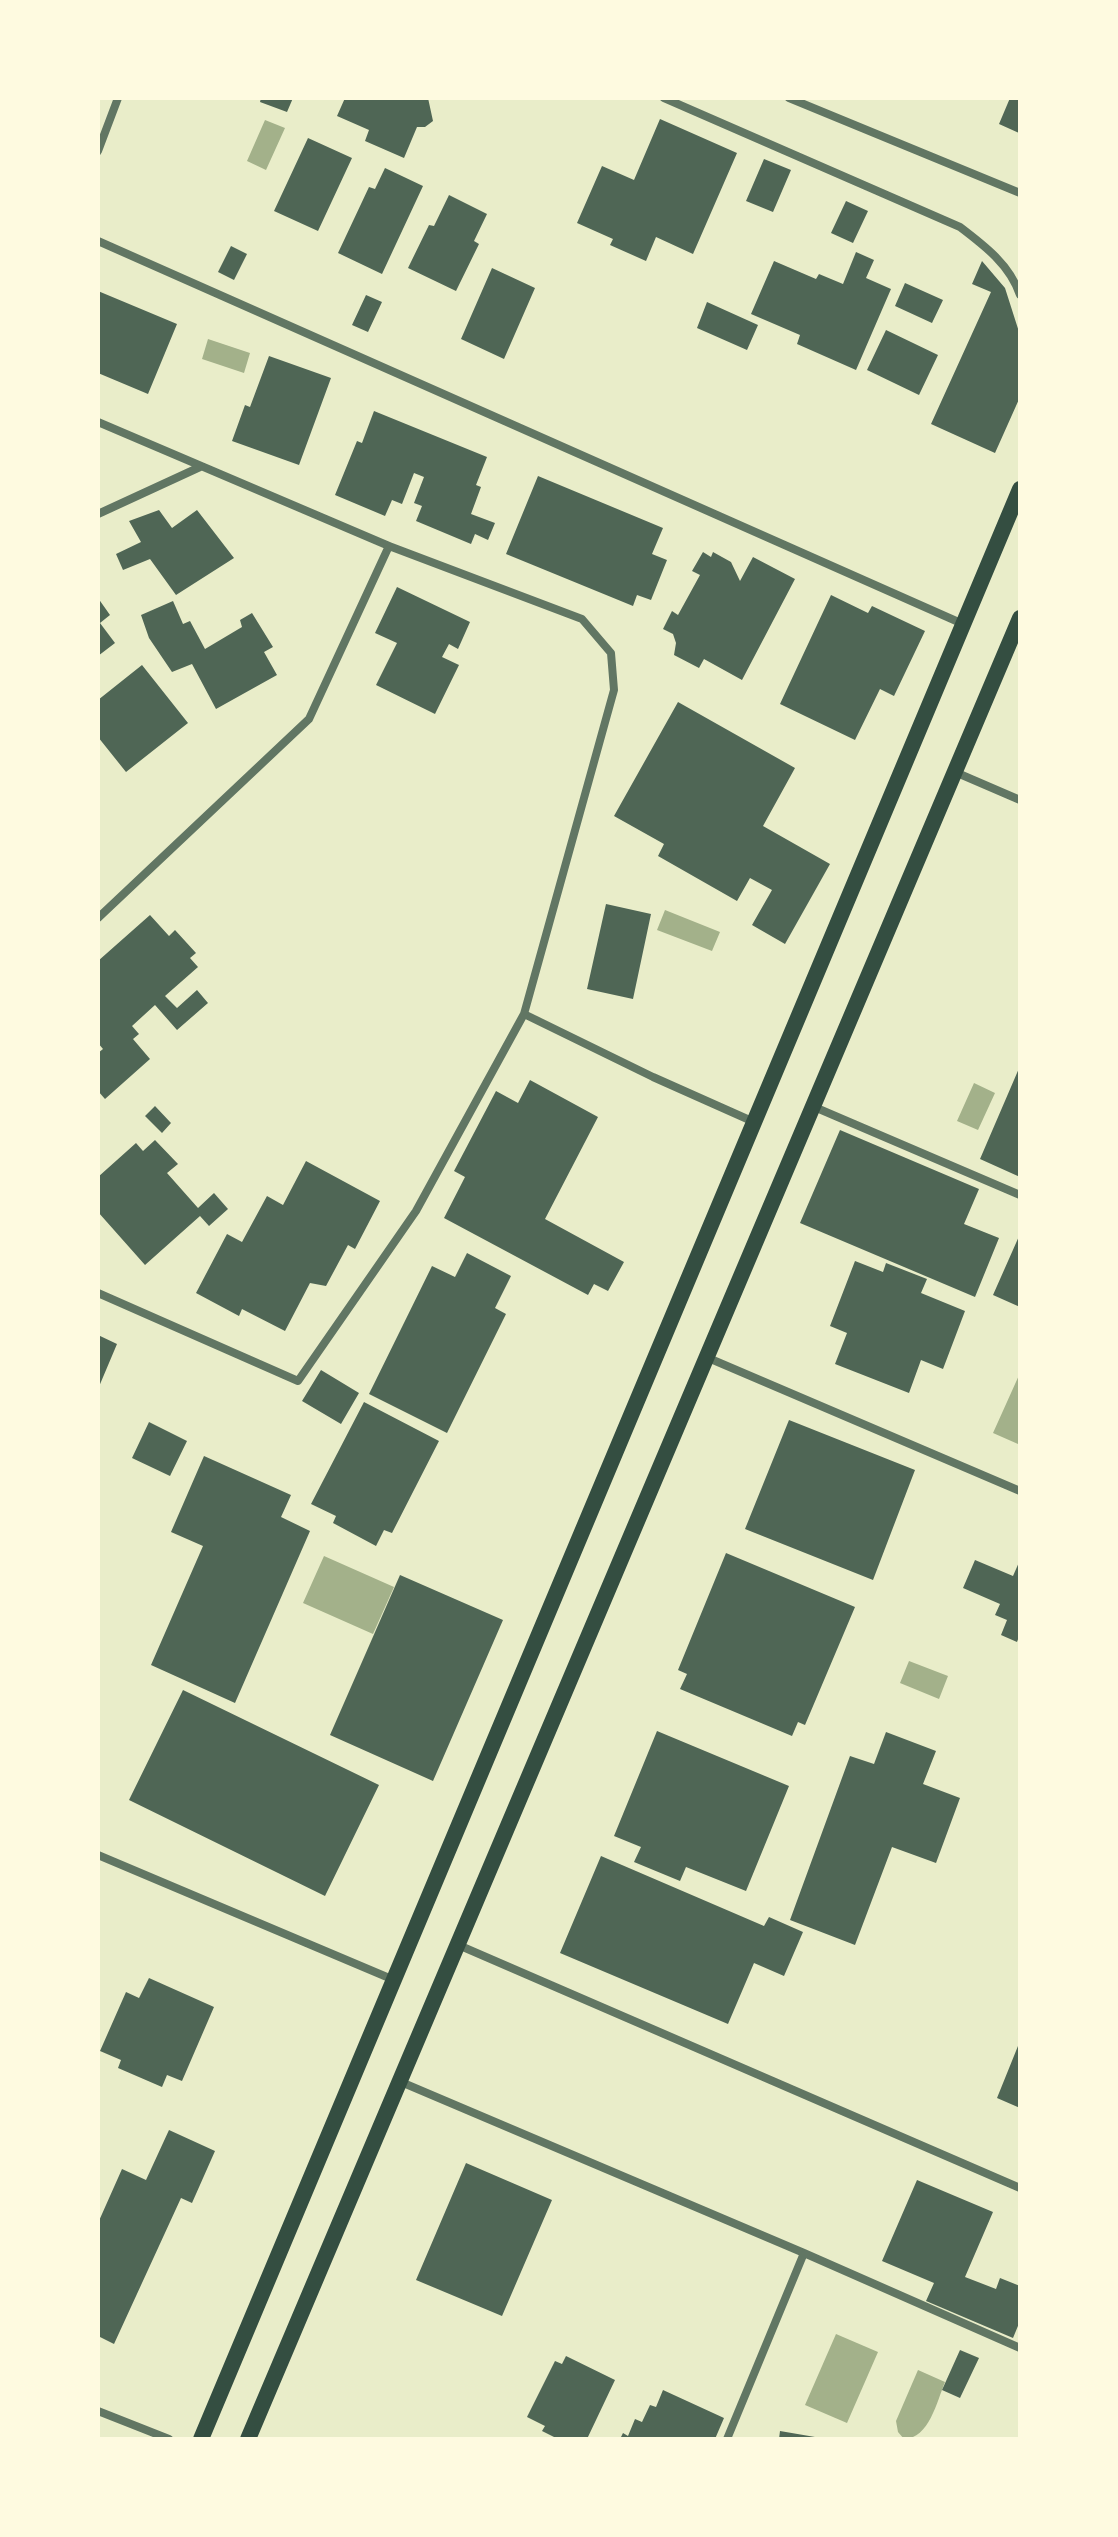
<!DOCTYPE html>
<html>
<head>
<meta charset="utf-8">
<style>
	body { margin:0 }
	#map { position:relative; width:1118px; height:2537px; overflow:hidden; background:#e9edc9; font-family:Karla,sans-serif }
	canvas { display:block }
	.frame { position:absolute; inset:0; border:100px solid #fefae0; pointer-events:none }
</style>
</head>
<body>
<div id="map">
<canvas width="1118" height="2537"></canvas>
<div class="frame"></div>
</div>
<script>
const ctx = document.querySelector('canvas').getContext('2d');
ctx.lineJoin = 'round';
function fill(path, color) { ctx.fillStyle = color; ctx.fill(path, 'evenodd'); }
function strokePath(path, color, width, dash) { ctx.strokeStyle = color; ctx.lineWidth = width; ctx.lineCap = dash ? 'butt' : 'round'; ctx.setLineDash(dash || []); ctx.stroke(path); }
fill(new Path2D(`
	M265,120L285,128L266,170L247,161Z
	M208,339L250,353L244,373L202,359Z
	M665,910L720,932L712,951L657,930Z
	M974,1083L995,1093L978,1130L957,1121Z
	M1020,1373V1439L1018,1444L993,1433Z
	M324,1556L394,1587L373,1634L303,1603Z
	M909,1661L948,1676L939,1699L900,1683Z
	M836,2334L878,2352L847,2423L805,2405Z
	M918,2370L945,2382C937,2401 929,2439 904,2439L898,2432L896,2421Z`), '#a3b18a');
fill(new Path2D(`
	M261,98H293L287,112L260,102Z
	M345,98H428L433,121L425,127H417L404,158L365,141L369,130L337,116Z
	M1010,98H1020L1019,133L999,124Z
	M660,119L737,153L693,254L656,237L646,261L610,245L613,239L577,223L602,166L634,180Z
	M308,138L352,158L318,231L274,211Z
	M764,159L791,170L773,212L746,201Z
	M385,168L423,186L382,274L338,253L369,187L375,189Z
	M449,195L487,214L474,241L479,244L456,291L408,268L429,225L434,226Z
	M846,201L868,211L853,243L831,233Z
	M231,246L247,254L234,280L218,272Z
	M856,252L874,260L866,278L891,289L856,370L797,344L800,335L751,314L774,261L816,279L819,274L843,284Z
	M982,261L1005,288L1020,335V397L995,453L931,424L991,292L972,284Z
	M492,268L535,288L504,359L461,339Z
	M905,283L943,300L932,323L895,306Z
	M98,291L177,324L148,394L98,373Z
	M366,295L382,302L368,332L352,325Z
	M707,302L758,325L747,350L697,328Z
	M886,330L938,355L919,395L867,370Z
	M269,356L331,378L299,465L232,441L245,405L250,407Z
	M374,411L487,457L476,485L481,487L471,514L495,523L488,540L475,534L471,544L416,521L422,506L414,503L424,477L414,473L402,504L392,500L385,516L335,495L357,441L362,443Z
	M538,476L663,528L652,554L667,560L651,600L637,595L633,606L506,554Z
	M159,510L172,528L197,510L234,558L176,595L150,559L123,570L116,554L141,542L129,521Z
	M703,552L711,557L713,552L731,562L740,581L753,557L795,579L742,680L704,659L699,668L674,655L676,643L673,634L663,629L672,611L678,615L700,575L692,571Z
	M397,587L470,622L458,649L449,644L442,657L459,665L435,714L376,685L397,643L375,633Z
	M831,595L868,613L872,606L925,631L894,696L880,689L855,740L780,704Z
	M98,598L110,615L100,623L115,643L98,656Z
	M173,601L183,624L190,621L205,649L242,627L240,620L252,613L273,647L264,652L277,675L216,709L192,664L172,672L149,638L141,615Z
	M142,665L188,723L126,772L98,737V700Z
	M678,702L795,768L763,826L830,864L785,944L752,925L772,890L750,878L737,901L658,856L664,844L614,816Z
	M606,904L651,914L633,999L587,989Z
	M150,915L169,936L175,930L196,953L190,958L198,967L165,996L177,1008L197,990L208,1003L177,1030L155,1005L132,1026L139,1034L133,1039L150,1059L105,1099L98,1091V1053L103,1049L98,1043V961Z
	M1020,1066V1177L980,1159Z
	M530,1080L598,1117L545,1219L624,1262L608,1291L594,1284L588,1295L444,1218L465,1177L454,1171L496,1091L518,1103Z
	M155,1106L171,1123L162,1133L145,1116Z
	M840,1130L979,1189L964,1224L999,1238L975,1297L800,1223Z
	M155,1140L178,1164L167,1173L198,1208L214,1193L228,1209L209,1226L200,1216L145,1265L98,1212V1177L136,1143L143,1151Z
	M306,1161L380,1201L355,1249L348,1245L326,1286L310,1283L285,1331L242,1309L239,1316L196,1293L227,1234L242,1242L267,1196L283,1205Z
	M1020,1234V1307L993,1295Z
	M467,1253L511,1276L495,1308L506,1314L447,1433L369,1394L432,1266L455,1277Z
	M855,1261L883,1272L886,1263L927,1279L921,1293L965,1311L943,1369L921,1360L909,1393L835,1364L847,1333L830,1326Z
	M98,1335L117,1344L98,1389Z
	M321,1370L359,1393L341,1424L302,1401Z
	M364,1402L439,1441L392,1533L384,1530L376,1546L333,1523L336,1516L311,1504Z
	M789,1420L915,1470L873,1580L745,1529Z
	M149,1422L187,1441L170,1476L132,1458Z
	M204,1456L291,1495L281,1517L310,1531L235,1703L151,1665L203,1546L171,1532Z
	M726,1553L855,1607L805,1725L798,1722L792,1736L680,1689L687,1674L678,1670Z
	M975,1560L1013,1576L1020,1560V1634L1017,1642L1001,1635L1007,1620L995,1615L1000,1604L963,1588Z
	M400,1575L503,1620L433,1781L330,1735Z
	M183,1690L379,1785L325,1896L129,1800Z
	M657,1731L789,1786L746,1891L686,1867L680,1881L634,1862L641,1847L614,1836Z
	M886,1732L936,1751L923,1784L960,1798L936,1863L892,1847L855,1945L790,1920L850,1756L874,1764Z
	M601,1856L764,1926L769,1917L803,1932L784,1976L754,1963L728,2024L560,1953Z
	M149,1978L214,2007L182,2081L167,2075L162,2087L118,2068L121,2060L100,2051L126,1992L139,1998Z
	M1020,2041V2108L997,2098Z
	M169,2130L215,2151L192,2203L181,2198L114,2344L98,2336V2223L122,2169L146,2180Z
	M466,2163L552,2200L502,2316L416,2280Z
	M917,2180L993,2212L965,2277L996,2289L1000,2278L1020,2286V2321L1013,2338L926,2301L934,2283L882,2261Z
	M960,2350L979,2358L960,2398L942,2390Z
	M566,2356L615,2380L587,2439H558L542,2431L545,2426L527,2417L555,2361L562,2364Z
	M663,2390L724,2418L715,2439H620L623,2433L628,2436L635,2419L642,2422L650,2405L656,2407Z
	M780,2431L815,2437V2439H779Z`), '#4f6655');
strokePath(new Path2D(`
	M664,98L960,227C985,246 1010,265 1020,295
	M789,98L1020,193
	M98,151L118,98
	M98,241L963,624
	M98,422L389,546L582,619L611,653L614,690L524,1014L416,1211L298,1381L98,1293
	M98,514L200,467
	M955,772L1020,800
	M98,918L309,719L389,546
	M524,1014L653,1077L754,1122
	M812,1106L1020,1195
	M706,1357L1020,1491
	M98,1855L394,1980
	M456,1944L1020,2188
	M401,2082L804,2253L1020,2348
	M98,2411L169,2439
	M727,2439L804,2253`), '#617663', 8);
strokePath(new Path2D(`
	M201,2439L1020,489
	M248,2439L1020,618`), '#344e41', 16);
</script>
</body>
</html>
